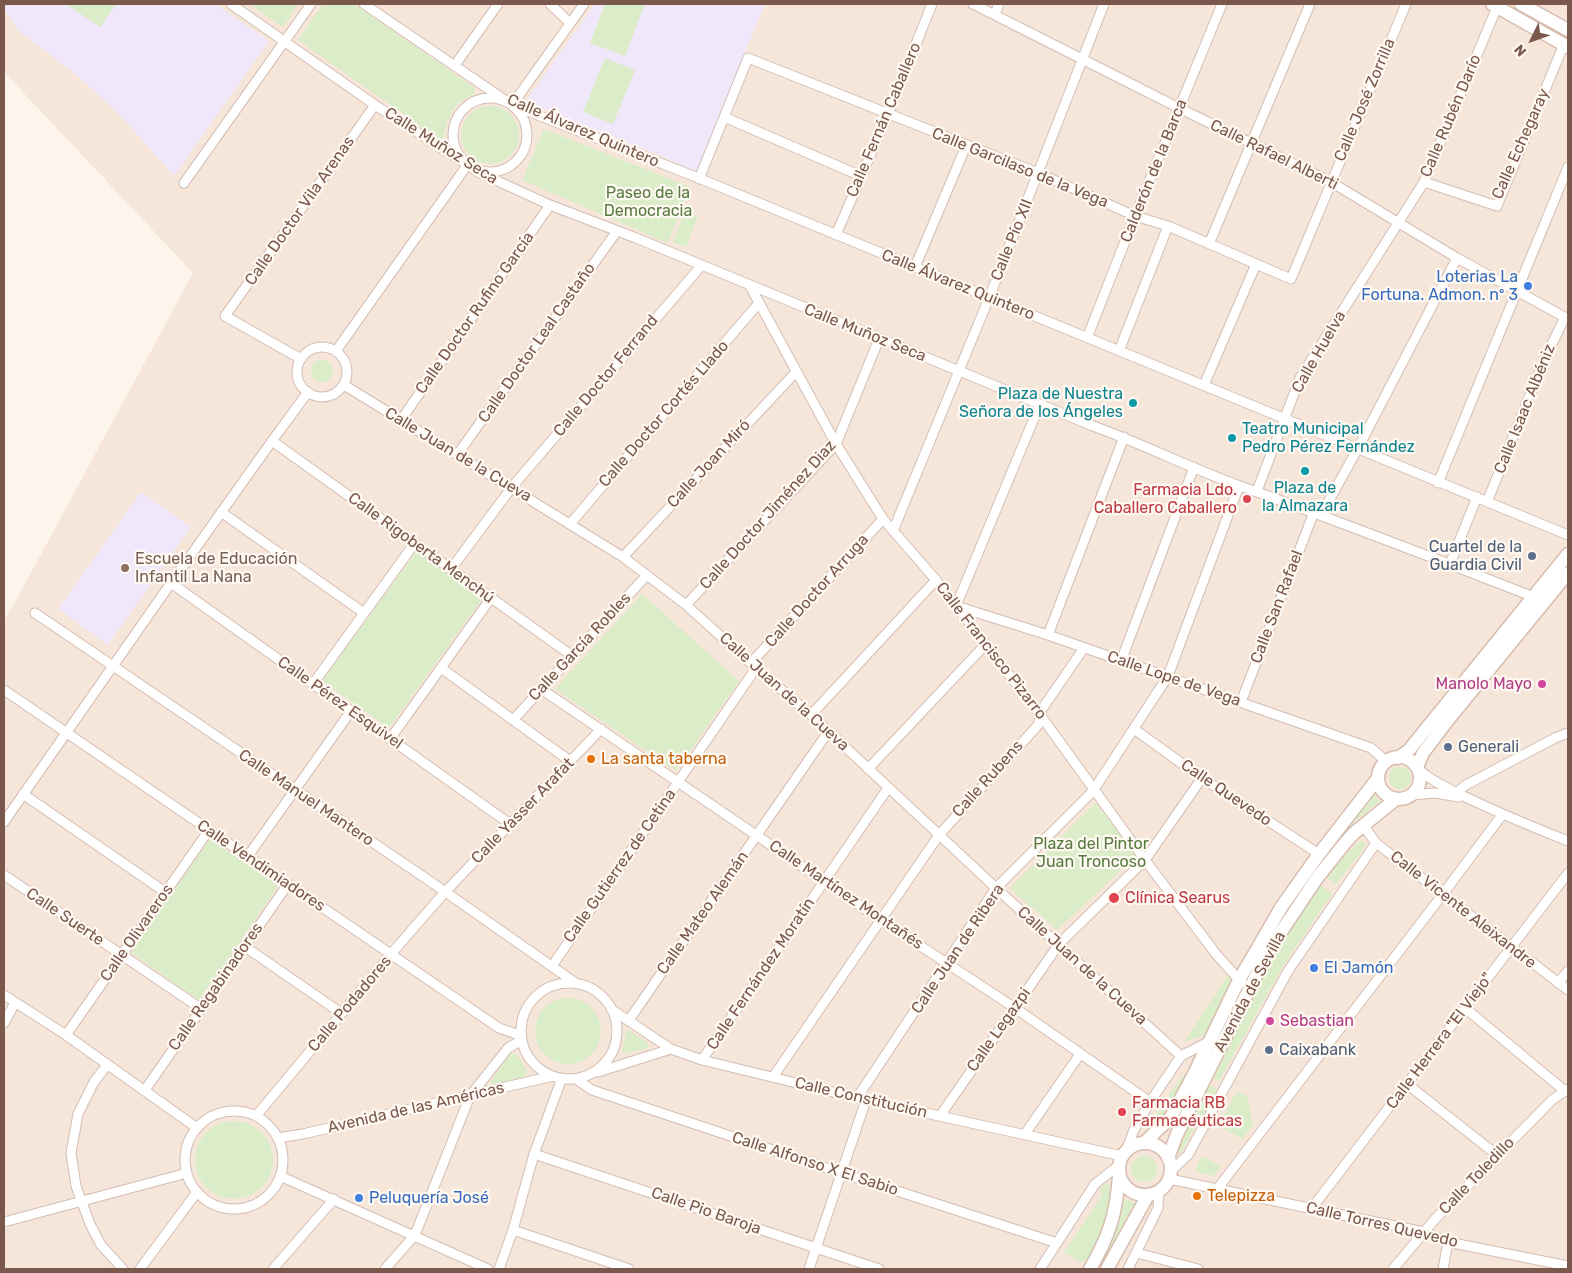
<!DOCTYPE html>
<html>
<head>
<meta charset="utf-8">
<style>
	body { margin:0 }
	#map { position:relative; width:1572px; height:1273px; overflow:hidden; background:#fdf4eb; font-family:Rubik,sans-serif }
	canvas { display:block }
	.frame { position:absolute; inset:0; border:5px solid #7b584c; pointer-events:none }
	.north { position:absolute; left:1507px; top:15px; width:50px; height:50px; -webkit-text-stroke:4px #fff9f3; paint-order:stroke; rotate:228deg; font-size:14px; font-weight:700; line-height:20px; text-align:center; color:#7b584c }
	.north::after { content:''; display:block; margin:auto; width:18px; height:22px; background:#7b584c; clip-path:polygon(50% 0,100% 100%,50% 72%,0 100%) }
</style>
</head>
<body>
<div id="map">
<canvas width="1572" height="1273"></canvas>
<div class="frame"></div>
<div class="north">N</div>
</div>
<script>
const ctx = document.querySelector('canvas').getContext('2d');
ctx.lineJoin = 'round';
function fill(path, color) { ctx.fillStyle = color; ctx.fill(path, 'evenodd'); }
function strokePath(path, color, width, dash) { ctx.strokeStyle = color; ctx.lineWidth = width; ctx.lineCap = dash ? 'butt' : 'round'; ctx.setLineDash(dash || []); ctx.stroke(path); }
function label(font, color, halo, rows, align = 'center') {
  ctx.font = font + ' Rubik,sans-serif'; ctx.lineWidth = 4.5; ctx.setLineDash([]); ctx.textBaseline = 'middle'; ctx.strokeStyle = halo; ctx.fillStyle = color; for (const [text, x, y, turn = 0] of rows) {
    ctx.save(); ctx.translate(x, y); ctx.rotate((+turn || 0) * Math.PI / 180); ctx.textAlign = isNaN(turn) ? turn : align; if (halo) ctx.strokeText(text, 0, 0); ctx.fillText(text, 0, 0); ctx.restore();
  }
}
fill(new Path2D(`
	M4,4H1568V1269H4V619L13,606L193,273L4,72Z`), '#f6e6d9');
fill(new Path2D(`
	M8,4H215L269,41L174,176L116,111L76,75L18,30L4,9Z
	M595,4H765L696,172L657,154L525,102Z
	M141,492L191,527L108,645L58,609Z`), '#f1e7fa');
fill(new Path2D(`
	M66,4H116L100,27Z
	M250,4H298L283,27Z
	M323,4H354L475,88L474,94L460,102L453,110L447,122L443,139H439L298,40Z
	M605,4H645L625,56L590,43Z
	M605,58L635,70L613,124L583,112Z
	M461 135a29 29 0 1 1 58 0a29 29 0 1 1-58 0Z
	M544,129L690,187L668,243L522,180Z
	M685,211L698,216L686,247L673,242Z
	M311 371a11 11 0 1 1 22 0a11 11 0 1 1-22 0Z
	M417,551L482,599L389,728L322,681Z
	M642,594L739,681L676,771L555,689Z
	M1389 778a11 11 0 1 1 22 0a11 11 0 1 1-22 0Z
	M1374,795L1380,801L1356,820L1315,872L1313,871Z
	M1096,803L1136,856L1057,930L1010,888Z
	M210,839L278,886L199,1000L131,953Z
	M1361,841L1364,842L1366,846L1336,884L1326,877L1346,854Z
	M1319,884L1332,894L1283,966L1219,1081L1211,1076L1279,944Z
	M1228,975L1232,982L1207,1034L1184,1042Z
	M535 1031a33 33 0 1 1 66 0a33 33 0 1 1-66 0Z
	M628,1030L648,1043V1048L625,1053L622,1052L626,1032Z
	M515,1053L527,1070V1073L524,1077L489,1085L509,1055Z
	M1182,1076L1186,1077C1175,1097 1165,1120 1144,1132Z
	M1208,1085L1217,1089L1180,1154L1177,1153L1181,1140Z
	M1238,1093L1244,1094L1247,1097L1253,1125L1242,1139L1219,1126L1233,1097Z
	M195 1160a39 39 0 1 1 78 0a39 39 0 1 1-78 0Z
	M1202,1156L1221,1166L1213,1176L1197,1172L1195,1169Z
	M1131 1169a13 13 0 1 1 26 0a13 13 0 1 1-26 0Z
	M1107,1184L1110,1185L1112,1189C1109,1207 1101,1257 1081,1262L1064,1252L1103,1194L1099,1191L1103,1185Z
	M1124,1199L1135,1203L1100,1268H1098L1118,1226Z`), '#daedc8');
const street = new Path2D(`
	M231,4L375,105L480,173L550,205L636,238L1093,426C1143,444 1190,468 1240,486C1339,521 1436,559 1534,597
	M364,4L512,105L696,177L1568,535
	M550,4L570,23
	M973,4L1179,108L1331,182L1457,258L1568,319
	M995,14L999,4
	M455,65L498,4
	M453 135a37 37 0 1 1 74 0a37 37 0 1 1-74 0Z
	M512,105L584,4
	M724,117L861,176
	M699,179L748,58L1038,173L1135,216L1168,226L1291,279L1406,4
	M1424,182L1497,206L1564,44
	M184,183L311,4
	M836,235L888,114L932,4
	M1209,244L1310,4
	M915,267L966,146
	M750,286L836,444L883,519L936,580L1041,716L1145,860L1216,954L1242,983
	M1087,338L1135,216L1222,4
	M297 372a25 25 0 1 1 50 0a25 25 0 1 1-50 0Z
	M336,351L468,164
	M1119,351L1168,226
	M301,359L225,316L375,105
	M344,385L623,557L686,605L756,668L811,715L996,888L1181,1056
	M1204,385L1256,264
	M401,420L550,205
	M272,441L571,655
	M457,455L617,231
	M1438,483L1568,167
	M1257,491L1300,378L1424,182L1497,7
	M1487,502L1544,360L1565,317
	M221,512L364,613
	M570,524L758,304
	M893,531L989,298L1104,4
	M623,557L796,372
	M1450,564L1477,497
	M451,569L512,487L701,266
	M171,583L510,824
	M686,605L836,444L879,339
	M956,606L1048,635L1371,748L1387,762
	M956,606L1040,404
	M35,613L434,884L577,984
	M1048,635L1124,437
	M1121,661L1194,467
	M751,663L883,519
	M441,668L570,761
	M313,684L414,544
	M541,689L881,920L1015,1008L1150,1102
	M4,690L499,1028L522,1036
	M1241,702L1314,512L1326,506L1357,450L1457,258
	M811,715L936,580
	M513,720L647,575
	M1134,729L1202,778L1319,854
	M390,739L491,598
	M868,769L985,645
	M1419,770C1432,781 1440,784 1455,792C1492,810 1530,826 1568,841
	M1457,792L1466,785L1555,738L1568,733
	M23,794L165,892
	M1412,795L1435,793L1459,797
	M4,822L171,583L272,441L308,392
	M1363,825L1376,843L1568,990
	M248,856L351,711
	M4,875L200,1008
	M244,946L341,1013
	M552,966L756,668
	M1558,983L1568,971
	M521 1031a48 48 0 1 1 96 0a48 48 0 1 1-96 0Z
	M4,995L66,1035L197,1128
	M1465,1008L1565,1091
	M611,1009L671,1049L702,1060L866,1100L1122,1156
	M629,1020L828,732
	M4,1023L15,1003
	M66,1035L209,830
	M702,1060L888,788
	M107,1065L94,1082L78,1114L71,1153L76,1186L90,1224L101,1245L123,1269
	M598,1072L671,1049
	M773,1077L939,835L1038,725L1042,709L1084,648
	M576,1079L592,1090L842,1173L1057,1243
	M1407,1084L1497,1155
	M145,1090L288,884
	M857,1098L996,888L1093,791L1168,676L1239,486
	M185 1160a49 49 0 1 1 98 0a49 49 0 1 1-98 0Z
	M256,1116L391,954L445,892L601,729
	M940,1116L1059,944L1145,860L1202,778
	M1025,1134L1080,1054
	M278,1138L303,1134L553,1076
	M1126,1151L1134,1130L1150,1102L1181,1056L1210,1041
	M534,1154L879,1269
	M1171,1171L1188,1155L1288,971L1376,843
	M280,1176L488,1269
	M1167,1182L1174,1180L1424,1232L1448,1242L1568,1266
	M1218,1188L1443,894L1502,815
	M1312,1208L1568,873
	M4,1222L187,1173
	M513,1230L629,1269
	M1137,1253L1198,1269
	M140,1269L197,1192
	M273,1269L334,1199
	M385,1269L415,1235L470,1096L508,1048L522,1040
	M499,1269L513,1230L534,1154L562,1078
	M809,1269L866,1100
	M1040,1269L1095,1184L1118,1166
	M1128,1269L1158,1208L1159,1191
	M1393,1269L1436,1218L1552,1100L1568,1089
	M1443,1269L1448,1242`);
const secondary = new Path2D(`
	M1492,4L1568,47
	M1521,4L1568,30
	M1378 778a21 21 0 1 1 42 0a21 21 0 1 1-42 0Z
	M1398,758L1409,750L1568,554
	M1417,767L1423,753L1448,720L1568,573
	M1119 1169a26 26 0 1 1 52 0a26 26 0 1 1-52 0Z
	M1144,1143L1171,1117L1194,1074L1239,980L1282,906L1319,854L1378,778
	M1168,1158L1177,1134L1269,950L1317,878L1345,843L1354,833L1396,799
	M1090,1269C1109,1236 1116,1215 1119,1176
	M1107,1269L1148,1195`);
strokePath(street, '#d4bdb2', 11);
strokePath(secondary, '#d7bdaf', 15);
strokePath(street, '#fff', 9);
strokePath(secondary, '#fff', 12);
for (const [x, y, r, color] of [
	[1528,286,5,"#3f7fe0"],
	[1133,403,5,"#0f9aa8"],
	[1232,438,5,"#0f9aa8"],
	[1305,471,5,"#0f9aa8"],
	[1247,499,5,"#e0444e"],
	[1532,556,5,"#5c6f8a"],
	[125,568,5,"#8d6e63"],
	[1542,684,5,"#d1479c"],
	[1448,747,5,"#5c6f8a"],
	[591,759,5,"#e8710a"],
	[1114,898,6,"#e0444e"],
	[1314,968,5,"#3f7fe0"],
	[1270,1021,5,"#d1479c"],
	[1269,1050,5,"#5c6f8a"],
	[1122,1112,5,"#e0444e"],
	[1197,1196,5,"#e8710a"],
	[359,1198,5,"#3f7fe0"]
]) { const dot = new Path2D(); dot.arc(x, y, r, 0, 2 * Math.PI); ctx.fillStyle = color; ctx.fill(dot); strokePath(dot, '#fff9f3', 2); }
label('16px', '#7b584c', '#fff9f3', [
	["Calle José Zorrilla",1365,100,-67],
	["Calle Rubén Darío",1451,116,-67],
	["Calle Fernán Caballero",884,120,-67],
	["Calle Álvarez Quintero",583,131,23],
	["Calle Echegaray",1521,144,-66],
	["Calle Muñoz Seca",441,146,32],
	["Calle Rafael Alberti",1274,155,26],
	["Calle Garcilaso de la Vega",1020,168,22],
	["Calderón de la Barca",1154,171,-68],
	["Calle Doctor Vila Arenas",300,211,-55],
	["Calle Pío XII",1012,240,-68],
	["Calle Álvarez Quintero",958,285,22],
	["Calle Doctor Rufino García",475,313,-55],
	["Calle Muñoz Seca",865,333,22],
	["Calle Doctor Leal Castaño",537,343,-55],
	["Calle Huelva",1319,352,-60],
	["Calle Doctor Ferrand",606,376,-50],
	["Calle Isaac Albéniz",1525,409,-68],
	["Calle Doctor Cortés Llado",664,414,-49],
	["Calle Juan de la Cueva",458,455,31],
	["Calle Joan Miró",709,464,-47],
	["Calle Doctor Jiménez Diaz",768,515,-48],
	["Calle Rigoberta Menchú",421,548,36],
	["Calle Doctor Arruga",817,591,-48],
	["Calle San Rafael",1277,607,-69],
	["Calle García Robles",580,647,-47],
	["Calle Francisco Pizarro",991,651,52],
	["Calle Lope de Vega",1174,679,19],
	["Calle Juan de la Cueva",784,692,42],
	["Calle Pérez Esquivel",340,703,35],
	["Calle Rubens",988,779,-48],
	["Calle Quevedo",1226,793,34],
	["Calle Manuel Mantero",306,798,34],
	["Calle Yasser Arafat",523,811,-46],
	["Calle Vendimiadores",261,866,34],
	["Calle Gutierrez de Cetina",620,866,-55],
	["Calle Martínez Montañés",846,895,34],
	["Calle Vicente Aleixandre",1463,910,38],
	["Calle Mateo Alemán",703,913,-55],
	["Calle Suerte",65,917,34],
	["Calle Olivareros",137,933,-55],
	["Calle Juan de Ribera",958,949,-56],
	["Calle Juan de la Cueva",1082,966,42],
	["Calle Fernández Moratín",761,974,-56],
	["Calle Regabinadores",216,987,-55],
	["Avenida de Sevilla",1250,992,-62],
	["Calle Podadores",350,1004,-50],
	["Calle Legazpi",999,1030,-55],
	["Calle Herrera \"El Viejo\"",1440,1041,-53],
	["Calle Constitución",861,1098,13],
	["Avenida de las Américas",416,1108,-13],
	["Calle Alfonso X El Sabio",815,1164,18],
	["Calle Toledillo",1477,1176,-46],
	["Calle Pio Baroja",706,1211,19],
	["Calle Torres Quevedo",1382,1225,13]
]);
label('16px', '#587a40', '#fff9f3', [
	["Paseo de la",648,193],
	["Democracia",648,211],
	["Plaza del Pintor",1091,844],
	["Juan Troncoso",1091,862]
]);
label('16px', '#366cbe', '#fff9f3', [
	["Loterias La",1518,277,"right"],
	["Fortuna. Admon. nº 3",1518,295,"right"],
	["El Jamón",1324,968],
	["Peluquería José",369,1198]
], 'left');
label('16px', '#0d838f', '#fff9f3', [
	["Plaza de Nuestra",1123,394],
	["Señora de los Ángeles",1123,412],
	["Teatro Municipal",1242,429,"left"],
	["Pedro Pérez Fernández",1242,447,"left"],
	["Plaza de",1305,488,"center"],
	["la Almazara",1305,506,"center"]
], 'right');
label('16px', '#be3a42', '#fff9f3', [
	["Farmacia Ldo.",1237,490,"right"],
	["Caballero Caballero",1237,508,"right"],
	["Clínica Searus",1125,898],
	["Farmacia RB",1132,1103],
	["Farmacéuticas",1132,1121]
], 'left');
label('16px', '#4e5e75', '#fff9f3', [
	["Cuartel de la",1522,547,"right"],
	["Guardia Civil",1522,565,"right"],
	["Generali",1458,747],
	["Caixabank",1279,1050]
], 'left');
label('16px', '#785e54', '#fff9f3', [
	["Escuela de Educación",135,559],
	["Infantil La Nana",135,577]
], 'left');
label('16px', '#b23c85', '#fff9f3', [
	["Manolo Mayo",1532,684],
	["Sebastian",1280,1021,"left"]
], 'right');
label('16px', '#c56008', '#fff9f3', [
	["La santa taberna",601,759],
	["Telepizza",1207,1196]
], 'left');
</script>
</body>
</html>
